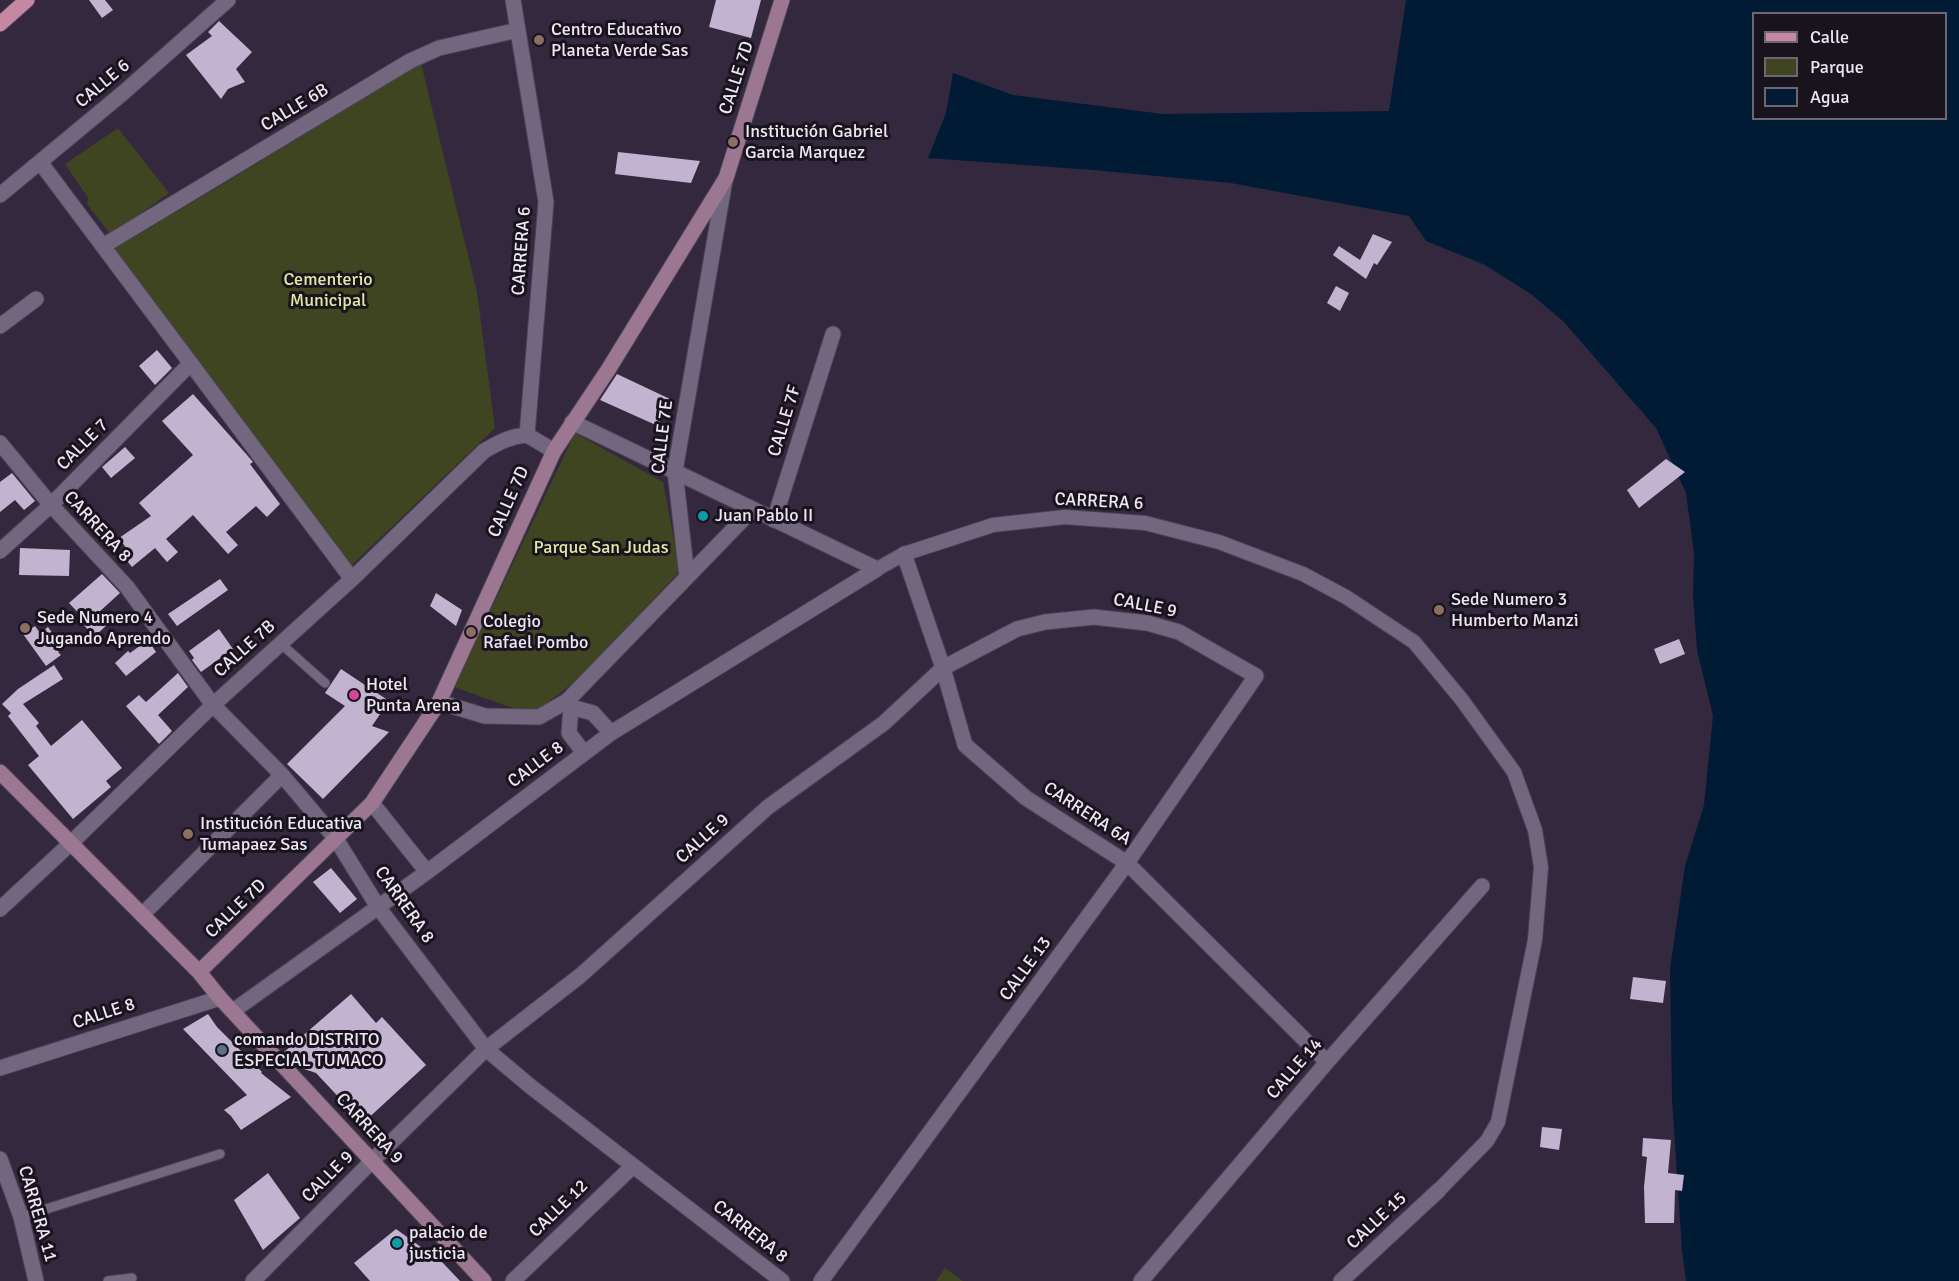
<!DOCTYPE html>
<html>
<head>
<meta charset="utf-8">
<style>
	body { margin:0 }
	#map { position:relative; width:1959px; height:1281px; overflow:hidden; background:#33283e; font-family:Signika,sans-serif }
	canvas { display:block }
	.legend { position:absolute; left:1752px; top:12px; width:195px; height:108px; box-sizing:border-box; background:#18131d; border:2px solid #6d6773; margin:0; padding:8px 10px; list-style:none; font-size:18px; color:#ede6f5 }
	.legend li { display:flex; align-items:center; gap:12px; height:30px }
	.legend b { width:30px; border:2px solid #6d6773 }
</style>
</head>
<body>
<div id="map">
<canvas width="1959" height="1281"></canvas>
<ul class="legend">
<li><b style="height:8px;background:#c587a2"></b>Calle</li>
<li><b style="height:16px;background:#3f4421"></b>Parque</li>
<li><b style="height:16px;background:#011b35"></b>Agua</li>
</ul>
</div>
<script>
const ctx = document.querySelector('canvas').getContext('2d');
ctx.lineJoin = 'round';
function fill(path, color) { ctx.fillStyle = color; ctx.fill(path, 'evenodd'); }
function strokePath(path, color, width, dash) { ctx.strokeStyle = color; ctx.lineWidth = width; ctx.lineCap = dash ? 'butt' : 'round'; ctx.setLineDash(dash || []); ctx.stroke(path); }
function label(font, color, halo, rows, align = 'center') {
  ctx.font = font + ' Signika,sans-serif'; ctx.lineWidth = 6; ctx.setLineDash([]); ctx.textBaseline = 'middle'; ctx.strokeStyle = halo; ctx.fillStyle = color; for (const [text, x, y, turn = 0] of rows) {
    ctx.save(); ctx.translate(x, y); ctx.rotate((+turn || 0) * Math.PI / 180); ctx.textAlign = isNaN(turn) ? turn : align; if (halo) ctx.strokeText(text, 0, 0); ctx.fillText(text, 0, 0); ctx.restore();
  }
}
fill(new Path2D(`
	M421,63L477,292L495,428L351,566L114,249L243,172Z
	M118,128L169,193L111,235L87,204L88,198L65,164Z
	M575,433L663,482L680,571L579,678L537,711H521L454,687Z
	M945,1268L963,1281H936Z`), '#3f4421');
fill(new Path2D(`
	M1406,0H1959V1281H1686L1682,1250L1672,1098L1670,969L1685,866L1704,805L1713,716L1697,650L1693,596L1694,554L1686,493L1656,428L1564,322L1531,294L1485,265L1426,241L1409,216L1231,183L1093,170L928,158L946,113L953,73L1013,95L1163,114L1389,111ZM1754,14H1946V118H1754Z`), '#011b35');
fill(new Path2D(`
	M89,0H105L113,10L102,18Z
	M716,0H761L751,38L709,27Z
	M219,21L252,52L236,69L245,82L228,89L221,99L186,55L212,36L208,32Z
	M618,152L700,161L691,183L615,174Z
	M1373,234L1392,242L1377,265L1374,263L1366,279L1333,255L1339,246L1360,260Z
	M1336,286L1349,293L1340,311L1327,303Z
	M157,350L172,368L155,385L139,366Z
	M617,374L670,399L658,426L600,400Z
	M193,394L247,455L253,462L250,464L280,504L267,517L256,506L226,532L238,545L228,554L193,515L166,539L178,552L167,562L155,548L132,567L123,556L129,552L119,538L151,516L139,503L193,455L162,421Z
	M125,447L135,458L111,478L102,467Z
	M1666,459L1685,472L1639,508L1627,490Z
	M12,473L35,501L24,510L15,500L0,512V482Z
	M20,548L70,550L69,576L19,575Z
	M102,574L120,593L98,613L108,624L94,637L84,625L88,623L69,603Z
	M220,579L228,590L177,626L168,614Z
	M436,593L462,610L456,626L430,606Z
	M35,626L40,633L48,627L63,648L58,652L61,655L46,666L23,634Z
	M219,629L233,649L201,672L192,660L194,658L189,651Z
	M1679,639L1685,654L1660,664L1654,649Z
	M148,640L156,652L126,676L115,663L128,651L130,653Z
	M54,665L63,679L23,704L39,723L36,726L51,746L82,720L122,768L106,781L111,787L73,819L28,765L39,756L8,716L11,713L2,704L18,689Z
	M341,669L389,701L372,726L389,732L323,799L287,764L345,706L325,693Z
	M178,673L188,687L158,715L172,731L159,744L126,706L139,695L146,702Z
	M331,868L357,899L340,913L313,882Z
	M1633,977L1666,981L1663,1003L1630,999Z
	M351,994L376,1023L382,1017L426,1065L363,1123L316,1073L298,1067L284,1052Z
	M208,1014L217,1027L262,1072L261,1073L291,1097L241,1130L231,1116L224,1110L247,1095L183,1029Z
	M1542,1127L1562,1129L1559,1150L1540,1147Z
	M1643,1138L1671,1140L1668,1173L1684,1175L1682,1191L1675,1190L1674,1223H1645L1644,1187L1647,1157L1642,1156Z
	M268,1173L300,1218L263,1250L234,1200Z
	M396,1229L443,1263L460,1281H370L354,1263Z`), '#c2b4d1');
const service = new Path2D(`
	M280,643L325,683
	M21,1217L220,1154
	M108,1281L132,1278`);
const pedestrian = new Path2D(`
	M877,569L904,554L993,525L1065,517L1145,523L1219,542L1303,574L1346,597L1414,642L1462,700L1514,772L1535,830L1541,867L1535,940L1498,1122L1487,1141L1439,1190`);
const minor = new Path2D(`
	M513,0L546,202L527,435
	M40,162L352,579
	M0,195L123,93L228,0
	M103,246L410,61L439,48L518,30
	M0,326L36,299
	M572,422L877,569
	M527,435L554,451
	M0,443L51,505L127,587L213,705L282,775L336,839L378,907L486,1049L530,1086L782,1281
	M774,520L833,334
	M0,551L51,505L191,363
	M904,554L943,668L965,745L1026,798L1127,863L1327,1062
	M687,577L675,471L725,180
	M567,701L571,707L569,733L584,753
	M439,702L485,716L539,717L567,701L753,509
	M571,707L593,713L611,733
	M372,803L427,872
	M0,909L71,843L213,705L352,579L484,451C498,443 510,436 527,435
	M142,915L282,775
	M233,1011L427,872L611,733L877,569
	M0,1159L21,1217L36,1281
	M253,1281L372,1161L486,1049L581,975L768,807L884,723L943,668L1017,629L1045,622L1094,617L1147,623L1179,632L1256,676L1127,863L821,1281
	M513,1281L633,1166
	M1141,1281L1327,1062L1482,886
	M1341,1281L1439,1190`);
const tertiary = new Path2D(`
	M0,1068L220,998`);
const secondary = new Path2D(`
	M0,772L199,972L220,998L484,1281
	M199,972L372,803L439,702L554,451L608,370L726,178L782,0`);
const primary = new Path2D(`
	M0,24L27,0`);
strokePath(service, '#4d4356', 11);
strokePath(pedestrian, '#4d4356', 16);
strokePath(minor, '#4d4356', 17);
strokePath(tertiary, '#4d4356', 17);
strokePath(secondary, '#4d4356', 17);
strokePath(primary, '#4d4356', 17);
strokePath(service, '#736780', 9);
strokePath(pedestrian, '#736780', 14);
strokePath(minor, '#736780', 15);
strokePath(tertiary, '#736780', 15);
strokePath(secondary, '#9c7791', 15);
strokePath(primary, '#c587a2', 15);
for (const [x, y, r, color] of [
	[539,40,6,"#8d6e63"],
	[733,142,6,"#8d6e63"],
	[703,516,6,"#0f9aa8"],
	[1439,610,6,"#8d6e63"],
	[25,628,6,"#8d6e63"],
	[471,632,6,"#8d6e63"],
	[354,695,6,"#d1479c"],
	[188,834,6,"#8d6e63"],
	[222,1050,6,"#5c6f8a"],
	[397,1243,6,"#0f9aa8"]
]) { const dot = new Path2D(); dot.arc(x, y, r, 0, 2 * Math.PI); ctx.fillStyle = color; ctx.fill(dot); strokePath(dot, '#18131d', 2); }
label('18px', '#ede6f5', '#18131d', [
	["Centro Educativo",551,30],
	["Planeta Verde Sas",551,51],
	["Institución Gabriel",745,132],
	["Garcia Marquez",745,153],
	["Juan Pablo II",715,516],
	["Sede Numero 3",1451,600],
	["Humberto Manzi",1451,621],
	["Sede Numero 4",37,618],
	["Jugando Aprendo",37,639],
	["Colegio",483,622],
	["Rafael Pombo",483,643],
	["Hotel",366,685],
	["Punta Arena",366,706],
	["Institución Educativa",200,824],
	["Tumapaez Sas",200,845],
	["comando DISTRITO",234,1040],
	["ESPECIAL TUMACO",234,1061],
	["palacio de",409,1233],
	["justicia",409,1254]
], 'left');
label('18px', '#ede6f5', '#18131d', [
	["CALLE 7D",737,78,-72],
	["CALLE 6",103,84,-40],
	["CALLE 6B",295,108,-31],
	["CARRERA 6",522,251,-86],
	["CALLE 7F",785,421,-73],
	["CALLE 7E",663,437,-83],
	["CALLE 7",83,445,-45],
	["CALLE 7D",509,502,-66],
	["CARRERA 6",1099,502,3],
	["CARRERA 8",97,527,47],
	["CALLE 9",1145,606,11],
	["CALLE 7B",245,649,-42],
	["CALLE 8",536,765,-37],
	["CARRERA 6A",1087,814,33],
	["CALLE 9",703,839,-42],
	["CARRERA 8",404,905,55],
	["CALLE 7D",236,909,-44],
	["CALLE 13",1026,969,-54],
	["CALLE 8",104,1014,-18],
	["CALLE 14",1295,1069,-49],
	["CARRERA 9",369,1129,47],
	["CALLE 9",328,1177,-45],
	["CALLE 12",559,1209,-44],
	["CARRERA 11",37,1214,74],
	["CALLE 15",1377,1221,-43],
	["CARRERA 8",750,1232,38]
]);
label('18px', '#dfe9a3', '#18131d', [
	["Cementerio",328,280],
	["Municipal",328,301],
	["Parque San Judas",601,548]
]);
</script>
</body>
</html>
